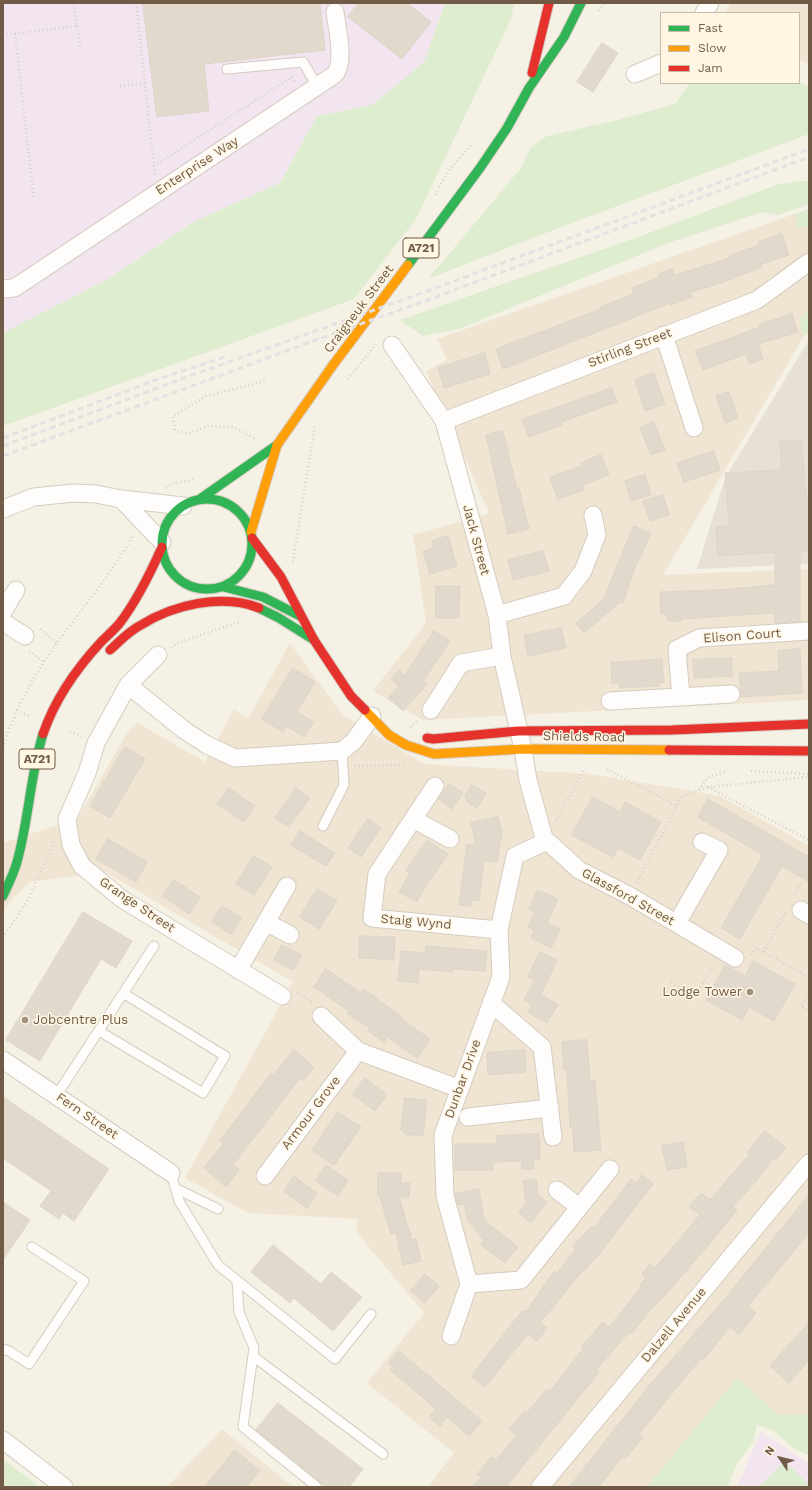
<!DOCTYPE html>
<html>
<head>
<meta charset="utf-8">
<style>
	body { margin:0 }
	#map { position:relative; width:812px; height:1490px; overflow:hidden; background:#f6f1e5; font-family:"Work Sans",sans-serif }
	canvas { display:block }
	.frame { position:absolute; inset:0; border:4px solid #715b47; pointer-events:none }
	.legend { position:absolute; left:660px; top:12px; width:140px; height:72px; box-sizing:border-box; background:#fff7e4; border:1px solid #c6b9a5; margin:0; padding:5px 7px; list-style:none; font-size:12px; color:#715b47 }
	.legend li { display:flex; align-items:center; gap:8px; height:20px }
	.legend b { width:20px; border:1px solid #c6b9a5 }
	.north { position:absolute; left:760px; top:1438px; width:40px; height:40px; -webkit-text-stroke:3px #fff7e4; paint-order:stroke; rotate:305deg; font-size:11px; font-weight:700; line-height:16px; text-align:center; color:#715b47 }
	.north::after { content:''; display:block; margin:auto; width:14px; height:18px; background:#715b47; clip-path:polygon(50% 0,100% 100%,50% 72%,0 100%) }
</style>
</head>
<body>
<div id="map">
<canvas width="812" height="1490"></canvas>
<div class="frame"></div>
<ul class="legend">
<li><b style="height:5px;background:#30b455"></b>Fast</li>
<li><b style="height:5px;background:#ff9f0a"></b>Slow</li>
<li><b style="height:5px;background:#e5322d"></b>Jam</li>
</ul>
<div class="north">N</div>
</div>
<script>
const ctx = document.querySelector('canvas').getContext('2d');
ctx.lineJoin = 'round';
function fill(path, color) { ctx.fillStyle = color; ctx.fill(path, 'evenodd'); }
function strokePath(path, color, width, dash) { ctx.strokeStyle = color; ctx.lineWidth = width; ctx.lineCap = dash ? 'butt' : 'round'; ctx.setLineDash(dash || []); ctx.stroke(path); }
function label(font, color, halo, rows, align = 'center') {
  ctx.font = font + ' "Work Sans",sans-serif'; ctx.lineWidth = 3; ctx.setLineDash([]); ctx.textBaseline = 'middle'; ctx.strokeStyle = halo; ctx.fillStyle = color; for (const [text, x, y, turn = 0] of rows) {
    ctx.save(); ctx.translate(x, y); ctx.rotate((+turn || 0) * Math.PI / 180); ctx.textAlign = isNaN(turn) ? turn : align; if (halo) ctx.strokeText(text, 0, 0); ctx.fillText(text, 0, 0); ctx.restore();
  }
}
fill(new Path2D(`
	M731,3H809V65L799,59V13H725Z
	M809,209V333L804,336L663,575L809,569V700L423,720L373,691L426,623L413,535L489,513L426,371L447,360L437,339Z
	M290,643L342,714L424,764L590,774L720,796L809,846V1415H778L737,1378L647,1487H428L454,1453L367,1383L424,1313L357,1233V1219L248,1213L185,1178L293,982L105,872L29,882L3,909V843L78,818L127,733L138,723L205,762L234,709L248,719Z
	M222,1429L293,1487H167Z`), '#efe5d2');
fill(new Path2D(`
	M809,340V564L697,569L725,478Z`), '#e7e0d7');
fill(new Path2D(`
	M3,3H445L424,62L372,105L317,116L280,183L195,221L108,279L3,333Z
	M761,1432L809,1464V1487H737Z`), '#f3e5ef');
fill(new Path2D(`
	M445,3H514L511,19L416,219L354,299L3,426V333L108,279L195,221L280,183L317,116L372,105L424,62Z
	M799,81L809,87V134L535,237L428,279L521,168L531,147L547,136L618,120L675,104L690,83H799Z
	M798,181H809V204L778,215L762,212L668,243L459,329L423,336L400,320L641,236L776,185Z
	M809,209V225L798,228L795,214Z
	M809,310V331L802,335L800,318Z
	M737,1378L778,1415H809V1456L794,1448L772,1430L757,1425L753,1442L737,1463L728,1487H647Z
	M3,1459L40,1487H3Z
	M785,1461L809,1485V1487H759Z`), '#deecd0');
const building = new Path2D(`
	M143,3H320L325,50L204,64L209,111L157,117Z
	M359,3H407L431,22L402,59L348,17Z
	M602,43L618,53L593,92L577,82Z
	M782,234L789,255L761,264L762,267L724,282L691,292L692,297L670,305V303L503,369L496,349L601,309L600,307L634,294L632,288L660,277L659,274L672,269L675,275L730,258L729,256L759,245L758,242Z
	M792,314L798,332L758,344L763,359L749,364L746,354L703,370L695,351L760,327L759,325Z
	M485,353L490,374L444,388L438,368Z
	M654,373L665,404L645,411L635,380Z
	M612,388L617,402L561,422L562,425L529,437L522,420Z
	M729,392L738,418L725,423L716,396Z
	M654,422L665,450L651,455L640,428Z
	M503,431L517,489L519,488L529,529L508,534L486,435Z
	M801,441L806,496H809V550L800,551V622L775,623V613L681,619V621H668L667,614H661L660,592L716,590L775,585V552L718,556L716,527L729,526L725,473L782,470L780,442Z
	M714,451L720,470L684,482L677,463Z
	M601,455L609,475L582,485L584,490L558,499L550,477L582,466L581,463Z
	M645,475L651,495L631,501L625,481Z
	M663,495L669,515L650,521L643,501Z
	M634,526L651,534L634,570L623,603L620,602L584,633L576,623L603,600Z
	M448,536L457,566L430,574L423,551L434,548L432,541Z
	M543,551L549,571L513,580L508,560Z
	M436,586H460L459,618H436Z
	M561,628L566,648L528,656L524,636Z
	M434,631L450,641L423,681L427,684L403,711L388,698L399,686L391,679L399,670L405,675Z
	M800,649L802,693L741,697L739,673L779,671L778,651Z
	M732,658V676L694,678L693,660Z
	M662,659L664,682L659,683V686L620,688L619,683L612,684L611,663Z
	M293,668L315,682L297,712L314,722L304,737L286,726L283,732L262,719Z
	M125,747L145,759L110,818L90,806Z
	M449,784L463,793L452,809L439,799Z
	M472,785L486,793L477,808L467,802L465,796Z
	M229,788L255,806L244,822L217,804Z
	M296,788L310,798L289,827L275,818Z
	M593,797L620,812L625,802L661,822L640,860L618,848L613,857L572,835Z
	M708,799L809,857V882L782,866L740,939L721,928L763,855L698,817Z
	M498,817L502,832L497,862L484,860L479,901L472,900L471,906L459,905L467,844L476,845L471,823Z
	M368,819L381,828L361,857L348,848Z
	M300,831L335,853L326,866L291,845Z
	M108,839L147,862L136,882L96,859Z
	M427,840L448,854L426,886L417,902L399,892L410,873L406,871Z
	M254,856L272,867L254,895L236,884Z
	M174,880L200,897L189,914L163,896Z
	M317,889L337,901L319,929L300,917Z
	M538,890L558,899L547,923L560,929L551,948L531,938L534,930L528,927L535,912L529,909Z
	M222,906L242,918L231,934L212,922Z
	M83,912L132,941L116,968L101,959L40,1061L6,1040Z
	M360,936L395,937L394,960L359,958Z
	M282,945L302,955L293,970L274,960Z
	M426,946L487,951L485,971L453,969V972L419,969L418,983L398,981L401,951L425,953Z
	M540,952L557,960L541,994L558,1005L547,1023L528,1012L532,1005L524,1000L535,980L528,977Z
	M753,961L795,984L774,1021L749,1007L742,1020L706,1000L725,965L745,976Z
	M326,969L361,993L363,989L379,999L378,1000L401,1016L400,1018L430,1039L417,1058L388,1037L384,1042L368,1031L370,1028L347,1014L349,1011L314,987Z
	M587,1040L590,1081L595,1080L601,1150L574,1152L573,1128H570L567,1069L564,1070L562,1042Z
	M294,1050L314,1067L303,1081L300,1078L233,1165L239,1170L226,1187L204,1168L223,1144L220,1141L271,1073L273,1075Z
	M525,1050L526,1072L488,1075L487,1053Z
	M365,1078L387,1095L375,1111L353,1094Z
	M3,1097L109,1169L74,1221L63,1213L59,1219L40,1206L51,1191L3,1158Z
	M405,1098L427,1100L423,1136L405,1134L401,1130Z
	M338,1112L361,1127L334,1165L312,1150Z
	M765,1131L786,1148L776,1160L773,1158L756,1181L733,1207L737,1210L711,1242L660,1301L659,1300L631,1334L629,1332L596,1370L599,1372L506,1487H473L481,1477L477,1474L491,1457L496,1460L517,1435L509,1429L524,1412L526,1414L547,1389L550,1391L583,1349L581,1347L603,1322L609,1327L642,1286L640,1285L646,1277L642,1274L650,1264L655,1268L700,1215L689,1206L701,1193L710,1200L749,1155L747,1153Z
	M539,1134L540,1160H533L534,1169H522L521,1161L493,1162V1170H455V1144H497V1136Z
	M683,1142L687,1167L667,1170L662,1146Z
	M326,1165L348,1180L338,1196L316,1181Z
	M378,1173H401V1183H410L409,1197H399L412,1240L416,1239L421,1261L403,1265L396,1233L391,1234L380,1197H378Z
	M642,1175L653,1184L600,1253L583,1272L582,1271L540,1323L547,1328L537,1341L528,1334L485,1387L471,1376L523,1310L526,1312L554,1271L557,1273L566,1262L576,1249L573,1246L592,1226L594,1228L631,1179L636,1183Z
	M294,1176L317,1193L307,1208L284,1192Z
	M536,1179L538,1195L547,1202L531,1223L519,1213L526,1203L523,1181Z
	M479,1189L484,1220L518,1247L505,1263L481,1245L484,1241L467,1219L464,1204L458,1205L455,1194Z
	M809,1195V1233L748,1306L756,1313L739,1335L730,1327L703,1360L701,1358L639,1434L643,1437L625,1459L622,1457L599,1487H569L649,1386L727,1296Z
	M3,1202L30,1220L3,1260Z
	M273,1245L321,1284L331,1272L362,1297L333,1331L294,1298L290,1303L251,1272Z
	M425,1274L439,1286L425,1303L411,1291Z
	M809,1323V1360L789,1383L770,1366Z
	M399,1351L482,1421L469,1436L447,1417L440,1426L429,1417L436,1409L390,1370L393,1367L389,1363Z
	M278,1403L363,1469L349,1487H325L256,1430Z
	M235,1450L260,1471L246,1487H205Z`);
fill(building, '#e2d9cd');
strokePath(building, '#ded4c8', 1);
const lane = new Path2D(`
	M227,69L303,62L317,86
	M323,826L344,785L342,751
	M99,1031L203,1093L225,1056L123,993
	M56,1096L154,946
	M171,1173L179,1201L218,1265L335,1359L371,1314
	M175,1188L218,1209
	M237,1281L239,1312L254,1348L243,1427L317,1487
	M3,1349L9,1351L29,1364L84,1281L32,1247
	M253,1356L383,1454`);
const street = new Path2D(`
	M704,13L710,3
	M635,74L661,63
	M3,289L14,288L22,283L334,75C346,64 337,28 335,12
	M664,335L694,428
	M392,345L444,421L497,615L502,656L523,749L528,780L544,838L579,870L630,896L735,958
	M444,421L757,300L809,262
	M121,499L162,542
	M3,509L34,497L73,493L96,494L121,499L183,506
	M3,612L16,590
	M497,615L564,596L583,571L597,535L593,515
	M3,622L25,636
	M158,655L128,685L96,743L87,773L67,819L71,845L82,866L122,899L282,996
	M128,685L184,730L207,745L235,758L342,751L354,741L372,716
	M681,697L677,649L699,638L809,631
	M610,701L731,694
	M431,710L461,663L502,656
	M435,786L377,874L372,918L499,930
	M413,819L450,839
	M801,910L809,915
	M266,922L290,935
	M677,923L719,850L702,842
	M238,970L287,886
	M491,1003L542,1047L553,1137
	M321,1016L358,1051
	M3,1060L171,1173
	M468,1117L550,1108
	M265,1176L358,1051L460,1089
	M557,1190L579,1207
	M469,1284L521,1280L610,1169
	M451,1336L469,1284L445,1196L443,1135L501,977L499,930L515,856L547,841
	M3,1440L64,1487
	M540,1487L809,1163`);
const fast = new Path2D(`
	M408,265L480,168L507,128L529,88L564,37L581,3
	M162 544a45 45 0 1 1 90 0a45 45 0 1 1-90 0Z
	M200,499L277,445
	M224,587L263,597L300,616
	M259,608L279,618L314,640
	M3,896C8,885 14,873 17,862C29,819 30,776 43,734`);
const slow = new Path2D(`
	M251,532L277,445L333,365L408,265
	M365,710L389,735L406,745L434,754L523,749L669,750`);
const jam = new Path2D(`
	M532,73L549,3
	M252,538L281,577L314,640L351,696L365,710
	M110,650C120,641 129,631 141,625C173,605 222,593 259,608
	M43,734C55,699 76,669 101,642C107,636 114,630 119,624C137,601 150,574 162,547
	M427,738L433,739L518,731L672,730L809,724
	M669,750L809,751`);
strokePath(lane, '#d4ccc0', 11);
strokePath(street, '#d4ccc0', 19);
strokePath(fast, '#d6cdc2', 11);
strokePath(slow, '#d6cdc2', 11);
strokePath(jam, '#d6cdc2', 11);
strokePath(new Path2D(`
	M136,3L155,176
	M599,11L604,3
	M77,26L80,47
	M15,33L34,200
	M3,35L77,26L74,3
	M120,86L145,83
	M154,166L292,77L296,83
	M436,195C443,176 458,158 473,144
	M348,379L376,344
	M254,438L233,427L208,426L187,434L175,430L173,416L206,396L265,381
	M166,488L171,484L195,479
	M293,562L315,424
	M40,629L57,643
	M171,648L178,643L239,622
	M29,651L44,662
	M17,710L29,716
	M410,727L419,719
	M70,731L83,737
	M3,752C4,740 9,729 14,718C42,649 98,598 134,534
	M355,766L404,765
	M607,769L677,806
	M751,771L809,774
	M708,787L809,840
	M699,790L707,778L727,771
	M556,821L585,768
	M637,883L682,796L708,787L809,777
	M794,895L800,884
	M3,938L29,898L54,842
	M764,952L786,911
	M750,955L756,948L809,977
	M671,982L696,997L713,964
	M297,993L313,1002
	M809,994L801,1006L809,1011`), '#d7d0c8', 2.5, [1, 3]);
strokePath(lane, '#fefdfb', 9);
strokePath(street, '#fefdfb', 17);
strokePath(fast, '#30b455', 9);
strokePath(slow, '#ff9f0a', 9);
strokePath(jam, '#e5322d', 9);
strokePath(new Path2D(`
	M3,438L161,378L228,356
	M3,446L184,378L430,290L809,149
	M3,456L316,340L433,298L809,157`), '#e4e1e2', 3, [6, 4]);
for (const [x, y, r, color] of [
	[750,992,4,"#a0907e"],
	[25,1020,4,"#a0907e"]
]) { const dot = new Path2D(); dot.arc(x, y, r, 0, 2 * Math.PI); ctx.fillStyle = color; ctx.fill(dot); strokePath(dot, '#fff7e4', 1.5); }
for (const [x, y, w] of [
	[421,248,36],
	[37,759,36]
]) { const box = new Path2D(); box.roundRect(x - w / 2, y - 10, w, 20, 3); ctx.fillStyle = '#fff7e4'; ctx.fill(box); strokePath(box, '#715b47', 1); }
label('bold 12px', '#715b47', null, [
	["A721",421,248],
	["A721",37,759]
]);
label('13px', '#715b47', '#fff7e4', [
	["Enterprise Way",197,166,-33],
	["Craigneuk Street",359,309,-53],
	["Stirling Street",630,348,-21],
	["Jack Street",476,540,75],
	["Elison Court",742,636,-4],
	["Shields Road",584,737,1],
	["Glassford Street",628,897,29],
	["Grange Street",137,905,34],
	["Staig Wynd",416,922,5],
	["Dunbar Drive",463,1079,-70],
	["Armour Grove",311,1113,-53],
	["Fern Street",87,1116,34],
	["Dalzell Avenue",674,1325,-50]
]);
label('13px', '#715b47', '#fff7e4', [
	["Lodge Tower",742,992],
	["Jobcentre Plus",33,1020,"left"]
], 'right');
</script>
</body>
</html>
